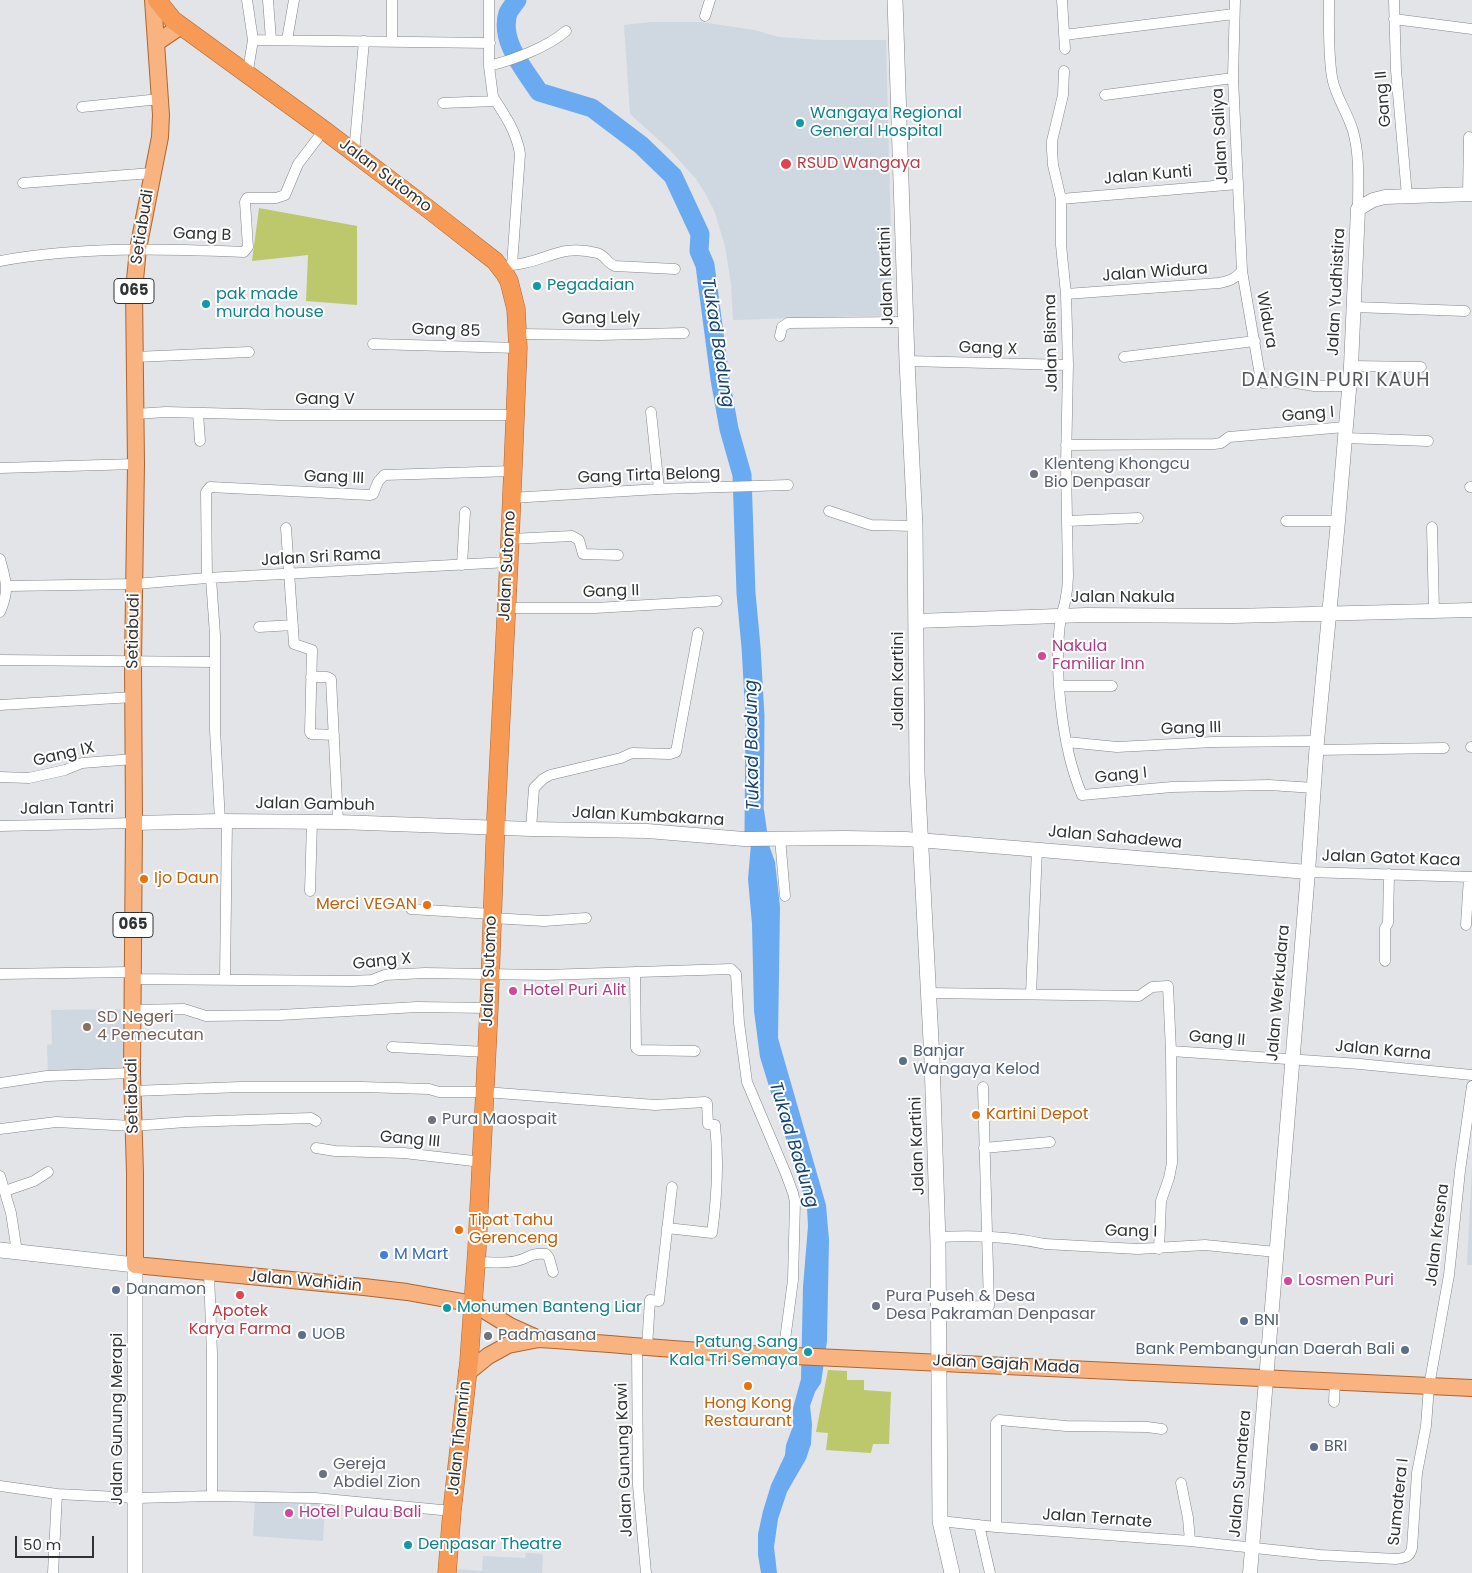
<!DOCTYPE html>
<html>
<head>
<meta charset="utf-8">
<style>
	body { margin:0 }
	#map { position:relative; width:1472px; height:1573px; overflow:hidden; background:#e2e4e7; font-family:Poppins,sans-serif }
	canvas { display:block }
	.scale { position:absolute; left:15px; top:1536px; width:79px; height:22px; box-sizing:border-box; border:2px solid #313233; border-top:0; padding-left:6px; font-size:15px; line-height:18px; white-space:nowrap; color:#313233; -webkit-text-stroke:4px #fff; paint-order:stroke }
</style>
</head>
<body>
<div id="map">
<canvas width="1472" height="1573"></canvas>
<div class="scale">50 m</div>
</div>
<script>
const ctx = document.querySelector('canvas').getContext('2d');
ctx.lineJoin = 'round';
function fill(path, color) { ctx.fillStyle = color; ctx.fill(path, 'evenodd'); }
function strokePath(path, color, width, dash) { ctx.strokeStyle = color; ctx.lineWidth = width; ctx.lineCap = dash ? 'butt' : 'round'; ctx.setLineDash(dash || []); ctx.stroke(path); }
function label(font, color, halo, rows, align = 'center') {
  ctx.font = font + ' Poppins,sans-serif'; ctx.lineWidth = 4; ctx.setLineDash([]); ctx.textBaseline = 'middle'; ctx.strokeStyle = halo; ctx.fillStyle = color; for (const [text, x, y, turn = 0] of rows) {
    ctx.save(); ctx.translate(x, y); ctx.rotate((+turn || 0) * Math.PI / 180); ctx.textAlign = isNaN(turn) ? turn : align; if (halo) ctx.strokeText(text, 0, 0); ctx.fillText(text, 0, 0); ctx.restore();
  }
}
fill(new Path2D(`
	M651,22H701L754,30L779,37L821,40H886L893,315L733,320L731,284L725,246L714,210L705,193L696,179L670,150L630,114L624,25Z
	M122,1009L125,1071L48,1074L47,1045L52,1044L51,1010Z
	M1472,1165V1265H1467Z
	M255,1499L325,1504L323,1541L253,1536Z
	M526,1553L543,1554L542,1573H456V1569L482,1571L483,1556L525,1558Z`), '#cfd7e0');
fill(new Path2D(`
	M259,208L357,226V305L306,301L308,255L252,261Z
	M828,1370L847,1371V1380H864V1390L891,1392L889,1444H873L871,1453L826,1450L828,1433L816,1432Z`), '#bdc76c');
fill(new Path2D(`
	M749,809L764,810L769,845L775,862L780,907L778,1038L826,1205L829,1240L827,1341L821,1383L815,1392L810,1406L812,1424L811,1444L806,1459L787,1492L778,1519L774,1547L777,1573H761L758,1555V1534L763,1511L771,1485L785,1455L786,1445L793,1426V1408L801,1379L803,1287L808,1226L807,1208L795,1164L778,1116L760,1057L754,1011L752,924L748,879L751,844Z`), '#6aaaf1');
strokePath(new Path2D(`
	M517,0C514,4 510,9 508,13C499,41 525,70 539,92L592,108L641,145L673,176L700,234L699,251L705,265L720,379L729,429L742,475L746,593L751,647L755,716L754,834`), '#6aaaf1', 19);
const minor = new Path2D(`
	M247,0L253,40L247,76
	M268,0L271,40
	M392,0V41
	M489,0V66L493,97C505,115 517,133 520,154L512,265L501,269
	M1062,0L1065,49
	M1235,0L1233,78L1242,271L1261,381L1263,383L1284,381L1314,386H1349
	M1329,0C1329,26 1328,52 1332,77C1335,96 1348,113 1353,131C1360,156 1358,184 1358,209
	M1394,0L1396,70L1407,196
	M705,16L710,0
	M1394,19L1472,29
	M1064,35L1234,14
	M253,40L490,43
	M287,40L294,0
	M489,66C513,60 548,47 566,31
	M1064,71L1063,95L1052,141V150L1053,165L1061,199V245L1066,294L1068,365L1066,464L1068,576C1068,585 1067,593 1065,602C1064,607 1062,612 1061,617C1053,667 1062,749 1082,795L1172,787L1269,785L1314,788
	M1105,95L1233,78
	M443,103L495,101
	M82,107L160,99
	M354,153L364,41
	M23,183L152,173
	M1468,194L1469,137
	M1061,199L1238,184
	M0,261C81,246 162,249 244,252L248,247L245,202L247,198H276L285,195L298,164L324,130
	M512,265C547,262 559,243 597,253C605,255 607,263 615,266L675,269
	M1066,294L1219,283C1229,281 1235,279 1242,271
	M1354,307L1465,311
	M518,334L600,335L684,333
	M780,336L782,327L788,323L906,322
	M373,344L518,348
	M135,357L249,352
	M1124,357L1255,341
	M907,361L1068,365
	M1351,366L1421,367
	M651,412L659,489
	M198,413L200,441
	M135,414L166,412L281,415H515
	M1345,438L1428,441
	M1066,445L1214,444L1221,443L1229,437L1345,427
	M0,468L136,464
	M1470,487H1472
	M511,498L659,489L788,485
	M829,511L871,525L915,526
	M1067,521L1138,518
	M1286,521H1338
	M1432,527L1434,611
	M286,528L294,644L312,650L310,732L311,734L334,735
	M510,539L572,536L579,540L583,554L618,555
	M0,559C6,582 10,589 0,612
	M462,565L465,512
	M207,578L206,492L210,487L370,495L373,494L378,482L384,475L513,471
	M211,578L215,635V730L220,821
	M8,586L135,584L207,578L509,562
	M507,608H595L717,601
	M259,627L293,625
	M0,660L215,662
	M311,677H327L331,679L338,822
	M1059,686H1112
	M0,705L134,697
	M1067,742L1117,747L1213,742L1317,741
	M1471,747H1472
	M1316,750L1444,748
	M0,777L29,778L65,770L82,763L134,759
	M0,826L134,823
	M531,829L534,788L543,779L550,775L621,758L632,753L670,754L676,752L698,633
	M780,838L785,896
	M1308,872L1472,877
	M310,891L312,822
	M411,909L492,914
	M492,918L544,921L586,918
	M1466,925L1469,877
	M1385,961V928L1388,923L1389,874
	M635,972L636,1048L639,1050L695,1051
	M0,974L132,972
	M225,978L227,821
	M132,979L352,981L372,980L385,975L425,973L545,975L731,969L736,974L739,1023L747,1082L786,1174L793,1193L795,1202L793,1280L783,1355
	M928,993L1139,996L1152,987L1168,986L1171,1051L1172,1163L1169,1178L1161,1201L1159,1249
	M1031,994L1037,849
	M133,1010L184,1009L206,1016L280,1015L417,1007L489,1008
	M392,1047L486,1052
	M1171,1051L1360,1064L1472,1075
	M0,1083L47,1076L132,1073
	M133,1091L241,1087H362L429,1089L439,1092H485L655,1105L705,1102L707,1103L708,1124L715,1125C719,1162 717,1197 712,1233L667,1228
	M0,1129L56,1122L133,1126L186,1122L311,1118L316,1121
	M316,1148L335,1151L404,1153L482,1162
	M984,1148L1050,1142
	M0,1176L11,1213L17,1252
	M5,1191L34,1181L48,1172
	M938,1237C974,1235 1010,1236 1045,1244L1138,1249L1205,1245L1276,1252
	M476,1262C489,1262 503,1264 516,1261C529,1259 529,1252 546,1254L549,1258L553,1272
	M209,1273L212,1354V1496
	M939,1307L989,1306L983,1087
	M637,1346L638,1485L646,1573
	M647,1347L650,1300L659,1301L672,1187
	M1334,1402L1335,1380
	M1181,1483L1188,1518L1190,1541
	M0,1486L57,1494L137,1498L212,1496L315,1498L452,1511
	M940,1521L996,1527L1190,1541L1320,1555L1396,1559C1405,1558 1410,1557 1412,1548L1417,1473L1426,1426L1429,1386L1449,1275L1460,1171L1472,1086
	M979,1525L990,1573
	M996,1527V1423L999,1420L1066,1426L1147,1427L1162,1429
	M53,1573L57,1494`);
const tertiary = new Path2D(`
	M916,621L1086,615L1233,616L1472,610
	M134,823L220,821L338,822L531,829L647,831L744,839L845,838L906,839L1308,872
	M1250,1573L1308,872L1317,741L1338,521L1351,366L1358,209L1373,200L1385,197L1472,194`);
const secondary = new Path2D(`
	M895,0L907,361L915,526L917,773L932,1060L938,1243L940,1521L952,1573
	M0,1250L135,1265V1573`);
const primary = new Path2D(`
	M153,0L161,115L160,137L138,249L134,290L136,464L133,662L134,823L132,1073L135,1173V1265L364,1287L407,1292L474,1304L510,1326L539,1339
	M156,43L181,26
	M467,1373L488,1356L508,1345L539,1339C617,1344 695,1352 773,1355C1006,1365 1239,1376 1472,1388`);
const trunk = new Path2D(`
	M157,0L173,20L324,130L431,211L495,261L505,274L509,281L516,309L518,348L510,539L496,817L489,1008L477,1249L469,1361L452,1511L447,1573`);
strokePath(minor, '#838588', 11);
strokePath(tertiary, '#838588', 15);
strokePath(secondary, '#838588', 16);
strokePath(primary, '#af652e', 18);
strokePath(trunk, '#af652e', 19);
strokePath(minor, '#fff', 10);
strokePath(tertiary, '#fff', 14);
strokePath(secondary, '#fff', 15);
strokePath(primary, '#f8b380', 16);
strokePath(trunk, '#f69a56', 18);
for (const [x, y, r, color] of [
	[800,123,5,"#0f9aa8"],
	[786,164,6,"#e0444e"],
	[537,286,5,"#0f9aa8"],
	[206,304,5,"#0f9aa8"],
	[1034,474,5,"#6b7280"],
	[1042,656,5,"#d1479c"],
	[144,879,5,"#e8710a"],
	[427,905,5,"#e8710a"],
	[513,991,5,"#d1479c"],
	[87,1027,5,"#8d6e63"],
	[903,1061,5,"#5c6f8a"],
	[976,1115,5,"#e8710a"],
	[432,1120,5,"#6b7280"],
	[459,1230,5,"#e8710a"],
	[384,1255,5,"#3f7fe0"],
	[1288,1281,5,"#d1479c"],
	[116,1290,5,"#5c6f8a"],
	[240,1295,5,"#e0444e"],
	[876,1306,5,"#6b7280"],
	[447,1308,5,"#0f9aa8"],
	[1244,1321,5,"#5c6f8a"],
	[302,1335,5,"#5c6f8a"],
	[488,1336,5,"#6b7280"],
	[1405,1350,5,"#5c6f8a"],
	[808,1352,5,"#0f9aa8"],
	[748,1386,5,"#e8710a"],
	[1314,1447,5,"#5c6f8a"],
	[323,1474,5,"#6b7280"],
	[289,1513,5,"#d1479c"],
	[408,1545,5,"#0f9aa8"]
]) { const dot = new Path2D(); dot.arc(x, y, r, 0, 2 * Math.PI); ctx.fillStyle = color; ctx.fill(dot); strokePath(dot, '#fff', 2); }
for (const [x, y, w] of [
	[134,291,40],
	[133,925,40]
]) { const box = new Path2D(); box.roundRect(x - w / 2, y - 12.5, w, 25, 4); ctx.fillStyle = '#fff'; ctx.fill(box); strokePath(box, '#313233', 1); }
label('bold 15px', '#313233', null, [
	["065",134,291],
	["065",133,925]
]);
label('16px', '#313233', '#fff', [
	["Gang II",1384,99,-95],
	["Jalan Saliya",1221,136,-93],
	["Jalan Sutomo",385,176,37],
	["Jalan Kunti",1148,176,-5],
	["Setiabudi",143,227,-81],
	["Gang B",202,235,2],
	["Jalan Widura",1155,273,-4],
	["Jalan Kartini",887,276,-92],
	["Jalan Yudhistira",1337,292,-87],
	["Gang Lely",601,319,-1],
	["Widura",1266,320,80],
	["Gang 85",446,331,2],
	["Jalan Bisma",1052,343,-91],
	["Gang X",988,349,2],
	["Gang V",325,400],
	["Gang I",1308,415,-5],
	["Gang Tirta Belong",649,476,-2],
	["Gang III",334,478,2],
	["Jalan Sri Rama",321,558,-3],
	["Jalan Sutomo",508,566,-87],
	["Gang II",611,592,-2],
	["Jalan Nakula",1123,598],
	["Setiabudi",134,631,-89],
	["Jalan Kartini",899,681,-90],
	["Gang III",1191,729,-2],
	["Gang IX",64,755,-13],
	["Gang I",1121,776,-6],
	["Jalan Gambuh",315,805,1],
	["Jalan Tantri",67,809,-1],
	["Jalan Kumbakarna",648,817,3],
	["Jalan Sahadewa",1115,838,5],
	["Jalan Gatot Kaca",1391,859,2],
	["Gang X",382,962,-6],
	["Jalan Sutomo",490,971,-88],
	["Jalan Werkudara",1279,993,-85],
	["Gang II",1217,1039,4],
	["Jalan Karna",1383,1051,5],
	["Setiabudi",133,1096,-91],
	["Gang III",410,1140,5],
	["Jalan Kartini",918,1146,-92],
	["Gang I",1131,1232,1],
	["Jalan Kresna",1438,1235,-83],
	["Jalan Wahidin",305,1282,5],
	["Jalan Gajah Mada",1006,1365,3],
	["Jalan Gunung Merapi",118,1419,-90],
	["Jalan Thamrin",460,1438,-84],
	["Jalan Gunung Kawi",625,1460,-92],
	["Jalan Sumatera",1241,1474,-85],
	["Sumatera I",1399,1502,-84],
	["Jalan Ternate",1097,1519,4]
]);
label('16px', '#0d838f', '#fff', [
	["Wangaya Regional",810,114],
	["General Hospital",810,132],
	["Pegadaian",547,286],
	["pak made",216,295],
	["murda house",216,313],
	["Monumen Banteng Liar",457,1308],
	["Patung Sang",798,1343,"right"],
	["Kala Tri Semaya",798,1361,"right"],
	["Denpasar Theatre",418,1545]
], 'left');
label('16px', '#be3a42', '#fff', [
	["RSUD Wangaya",797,164],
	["Apotek",240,1312,"center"],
	["Karya Farma",240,1330,"center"]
], 'left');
label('16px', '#5b616d', '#fff', [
	["Klenteng Khongcu",1044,465],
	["Bio Denpasar",1044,483],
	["Pura Maospait",442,1120],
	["Pura Puseh & Desa",886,1297],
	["Desa Pakraman Denpasar",886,1315],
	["Padmasana",498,1336],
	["Gereja",333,1465],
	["Abdiel Zion",333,1483]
], 'left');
label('16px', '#b23c85', '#fff', [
	["Nakula",1052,647],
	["Familiar Inn",1052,665],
	["Hotel Puri Alit",523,991],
	["Losmen Puri",1298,1281],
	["Hotel Pulau Bali",299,1513]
], 'left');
label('16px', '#c56008', '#fff', [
	["Ijo Daun",154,879],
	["Merci VEGAN",417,905,"right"],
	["Kartini Depot",986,1115],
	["Tipat Tahu",469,1221],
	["Gerenceng",469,1239],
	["Hong Kong",748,1404,"center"],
	["Restaurant",748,1422,"center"]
], 'left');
label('16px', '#785e54', '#fff', [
	["SD Negeri",97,1018],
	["4 Pemecutan",97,1036]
], 'left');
label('16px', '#4e5e75', '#fff', [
	["Banjar",913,1052],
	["Wangaya Kelod",913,1070],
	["Danamon",126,1290],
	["BNI",1254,1321],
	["UOB",312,1335],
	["Bank Pembangunan Daerah Bali",1395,1350,"right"],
	["BRI",1324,1447]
], 'left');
label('16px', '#366cbe', '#fff', [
	["M Mart",394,1255]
], 'left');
label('italic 18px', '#164270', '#fff', [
	["Tukad Badung",717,343,81],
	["Tukad Badung",753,745,-91],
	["Tukad Badung",793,1145,73]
]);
ctx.letterSpacing = '1px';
label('19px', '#55575a', '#fff', [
	["DANGIN PURI KAUH",1336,381]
]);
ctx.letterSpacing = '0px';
</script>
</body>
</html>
